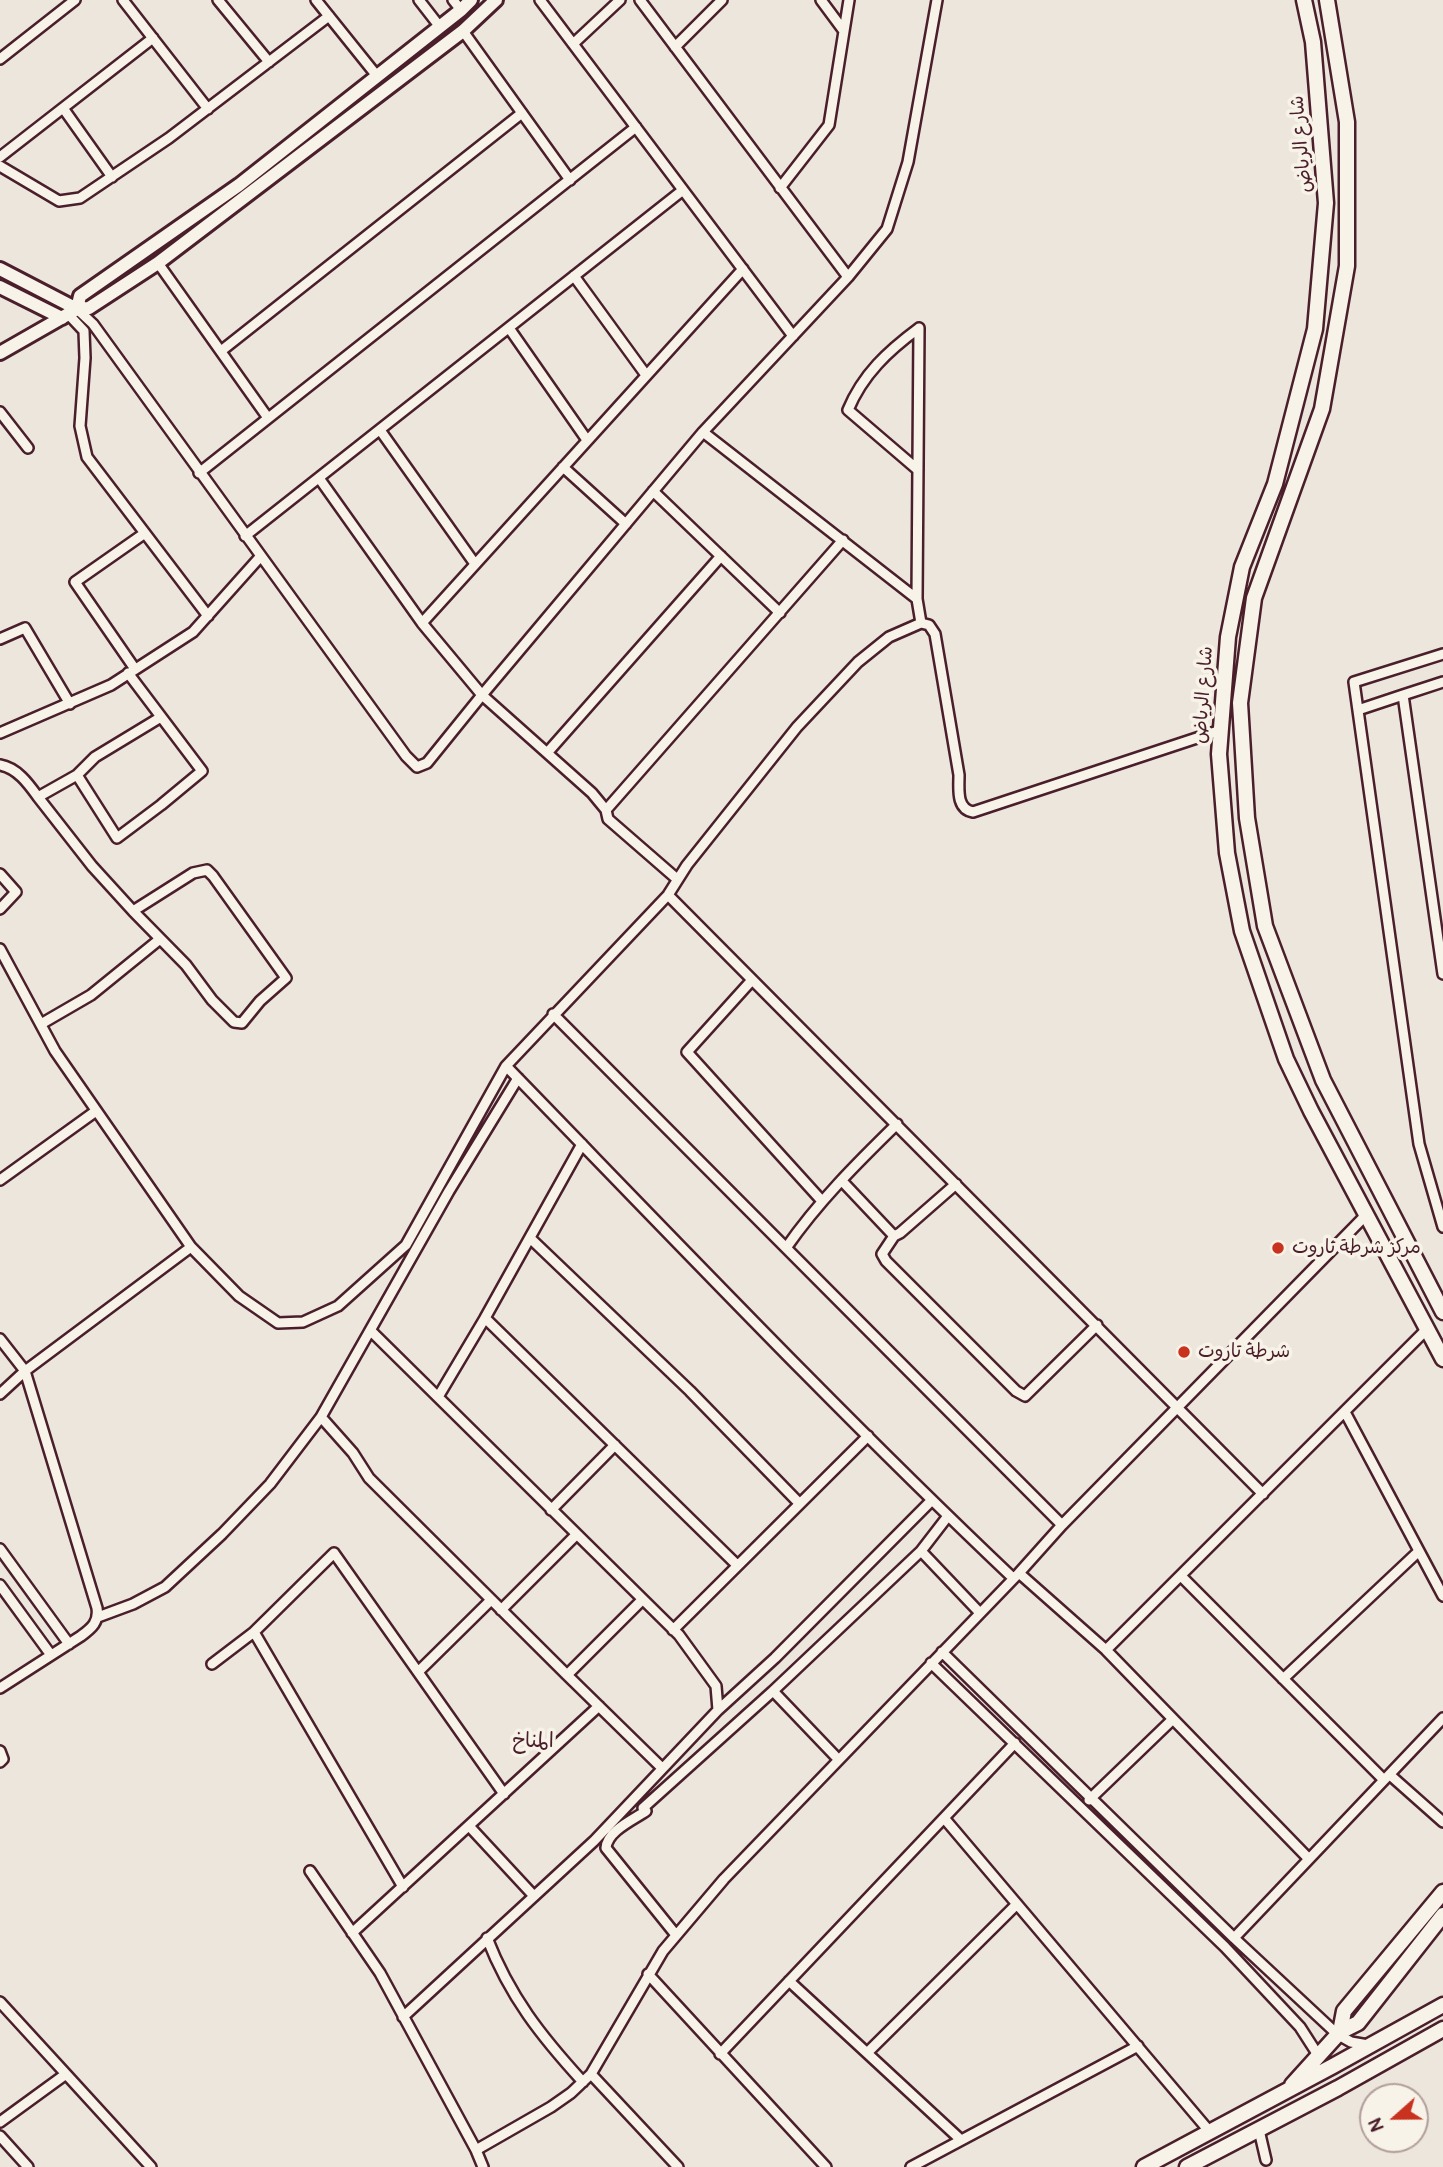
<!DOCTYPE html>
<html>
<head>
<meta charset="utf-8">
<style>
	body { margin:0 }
	#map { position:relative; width:1443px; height:2167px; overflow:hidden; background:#ece6dd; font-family:Pangolin,sans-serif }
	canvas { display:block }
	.north { position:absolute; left:1359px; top:2083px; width:70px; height:70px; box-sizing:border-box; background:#f7f3e8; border:2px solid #b29e9c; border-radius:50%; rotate:249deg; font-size:19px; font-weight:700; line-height:28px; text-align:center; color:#4a1f2b }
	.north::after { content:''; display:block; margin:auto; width:24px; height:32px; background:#c8321e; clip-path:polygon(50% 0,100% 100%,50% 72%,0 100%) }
</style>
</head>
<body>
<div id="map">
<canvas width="1443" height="2167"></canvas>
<div class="north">N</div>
</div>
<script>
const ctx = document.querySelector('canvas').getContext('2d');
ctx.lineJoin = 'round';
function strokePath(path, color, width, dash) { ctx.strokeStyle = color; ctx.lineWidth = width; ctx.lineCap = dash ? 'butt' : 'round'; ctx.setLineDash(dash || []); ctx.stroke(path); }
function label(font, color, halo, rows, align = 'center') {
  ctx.font = font + ' Pangolin,"Playpen Sans Arabic",sans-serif'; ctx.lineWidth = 7; ctx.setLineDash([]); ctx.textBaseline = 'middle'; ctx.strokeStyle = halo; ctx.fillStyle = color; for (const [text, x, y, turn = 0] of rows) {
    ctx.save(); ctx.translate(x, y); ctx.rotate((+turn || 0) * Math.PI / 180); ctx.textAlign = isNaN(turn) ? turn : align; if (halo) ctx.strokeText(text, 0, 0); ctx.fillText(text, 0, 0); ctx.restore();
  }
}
const street = new Path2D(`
	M123,0L208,109
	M218,0L269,62
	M316,0L377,76
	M419,0L440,27
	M453,0L461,10
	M540,0L793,336
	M640,0L848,277
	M821,0L844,31
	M463,31L570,180
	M573,44L620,0
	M675,47L722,0
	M0,59L75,0
	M63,108L112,177
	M0,157L153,38
	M0,166L59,201L80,198L169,138L329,16
	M780,188L829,125L849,0
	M158,263L268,418
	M574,276L646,375
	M77,309L93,324L406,756L417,767L427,763L482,695L703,432L848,277L887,229L908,162L937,0
	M68,314L84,331L85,358L80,426L87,457L208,616
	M509,328L587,440
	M221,351L522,113
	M0,412L28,448
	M380,430L475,564
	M703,432L917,599L921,623
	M563,467L626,524
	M918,470L848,410C863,374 888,351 919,328
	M199,473L636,127
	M319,478L422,623L482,695L592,793L606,810L608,819L677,879
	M653,491L780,613
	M245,536L683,190
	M917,599L919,328
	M422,623L743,269
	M0,639L25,628L70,704
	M1443,654L1354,682L1419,1144L1443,1227
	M135,669L75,582L145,533
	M128,673L202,771L161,805L117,838L77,775L38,797L92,866L133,911L186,965L212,1000L234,1022L242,1023L260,1001L286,978L213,876L207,870L193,873L133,911
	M1443,682L1403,695L1443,974
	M1358,710L1403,695
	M0,733L111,685L193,632L260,557
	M547,753L721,556
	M0,765C17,768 28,783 38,797
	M77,775L95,757L161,717
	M606,810L843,540
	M0,874L16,892L0,909
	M668,895L1263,1494
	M0,949L55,1051L191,1247
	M752,980L687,1052L822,1201
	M553,1014L1062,1525
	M41,1024L91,995L160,939
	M506,1066C673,1238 839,1413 1013,1578
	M518,1078L449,1191L321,1417L353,1453L369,1478L567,1675
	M0,1180L96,1111
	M842,1181L894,1236
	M956,1184L900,1233L894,1236L882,1254L886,1261L1016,1391L1025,1396L1097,1325
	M530,1238L690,1391L799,1503
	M786,1248C818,1202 857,1163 897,1124
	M485,1318L582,1144
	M371,1331L679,1635L716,1686L718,1710
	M0,1339L25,1371L191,1247L239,1296L278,1323L303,1322L338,1306L406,1245L506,1066L668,895L687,865L797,727L858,662L889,637L921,623L929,625L935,634L959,775C959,789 956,809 973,812L1221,730
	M0,1394L25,1371L97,1608C99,1622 92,1628 81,1636L0,1688
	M438,1397L485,1318L737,1565
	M1345,1412L1443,1596
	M551,1510L615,1445
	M0,1549L69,1644
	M921,1551L980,1613
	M1019,1573L1106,1650L1309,1859
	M1181,1576L1384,1780
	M0,1585L51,1655
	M642,1600L567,1675L662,1768
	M501,1610L576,1535
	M98,1617L133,1604L165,1587L222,1534L270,1484L321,1417
	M673,1630L868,1436
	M254,1632L334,1553L504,1794
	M1106,1650L1427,1329
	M942,1652L1234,1938L1337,2034L1351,2042L1368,2045
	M931,1663L1225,1947L1300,2027L1318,2055
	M212,1664L254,1632L403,1887
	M418,1672L491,1600
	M1283,1679L1419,1551
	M773,1691L838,1759
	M0,1751L3,1759L0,1762
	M1390,1775L1443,1822
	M1089,1800L1173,1719
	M944,1818L1210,2132
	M469,1826L533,1895
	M310,1871L380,1973L476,2150
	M352,1933L599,1706
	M676,1935L606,1848C607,1831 633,1820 646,1811L643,1808L773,1691L921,1551L948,1516
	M487,1938C510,1997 541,2036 583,2082
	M1234,1938L1443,1718
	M648,1974L826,2167
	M789,1981L867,2053
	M0,2002L66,2074L0,2122
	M403,2017L594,1841L718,1710L775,1658L932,1500
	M720,2054L1015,1743
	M66,2074L151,2167
	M591,2074L678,2167
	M1259,2130L1266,2160
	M0,2136L28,2167
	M961,2140L867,2053L1017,1904
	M483,2167L476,2150L551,2107L571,2093L591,2074L663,1951L724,1879L1019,1573L1062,1525L1366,1215
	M911,2167L1138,2046`);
const secondary = new Path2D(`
	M0,269L77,309
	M0,287L62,318
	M77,309L80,296L239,185L461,10L471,0
	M0,353L77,309L89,308L158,263L463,31L496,0`);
const primary = new Path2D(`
	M1304,0L1313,42L1326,203L1315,329L1275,484L1242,567L1228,637L1219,754L1227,853L1242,931L1286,1059L1311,1111L1443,1359
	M1327,0L1347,122V266L1322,409L1254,598L1240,703L1247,818L1265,926L1323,1080L1443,1312
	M1340,2032L1344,2011L1443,1892
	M1292,2085L1340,2032L1358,2023L1443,1915
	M1144,2167L1333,2066L1443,2005
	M1187,2167L1338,2088L1443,2029`);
strokePath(street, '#4a1f2b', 14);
strokePath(secondary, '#4a1f2b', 18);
strokePath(primary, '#4a1f2b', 19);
strokePath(street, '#f7f3e8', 9);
strokePath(secondary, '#f7f3e8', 12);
strokePath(primary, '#f7f3e8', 14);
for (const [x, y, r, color] of [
	[1278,1248,7,"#c8321e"],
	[1184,1352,7,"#c8321e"]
]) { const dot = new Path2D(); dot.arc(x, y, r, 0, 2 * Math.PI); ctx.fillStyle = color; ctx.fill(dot); strokePath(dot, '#f7f3e8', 2.5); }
label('19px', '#4a1f2b', '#f7f3e8', [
	["شارع الرياض",1302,144,-95],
	["شارع الرياض",1204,695,-86]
]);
label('19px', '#4a1f2b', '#f7f3e8', [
	["مركز شرطة تاروت",1292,1248],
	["شرطة تاروت",1198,1352]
], 'left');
label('21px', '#4a1f2b', '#f7f3e8', [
	["المناخ",533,1742]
]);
</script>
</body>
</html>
